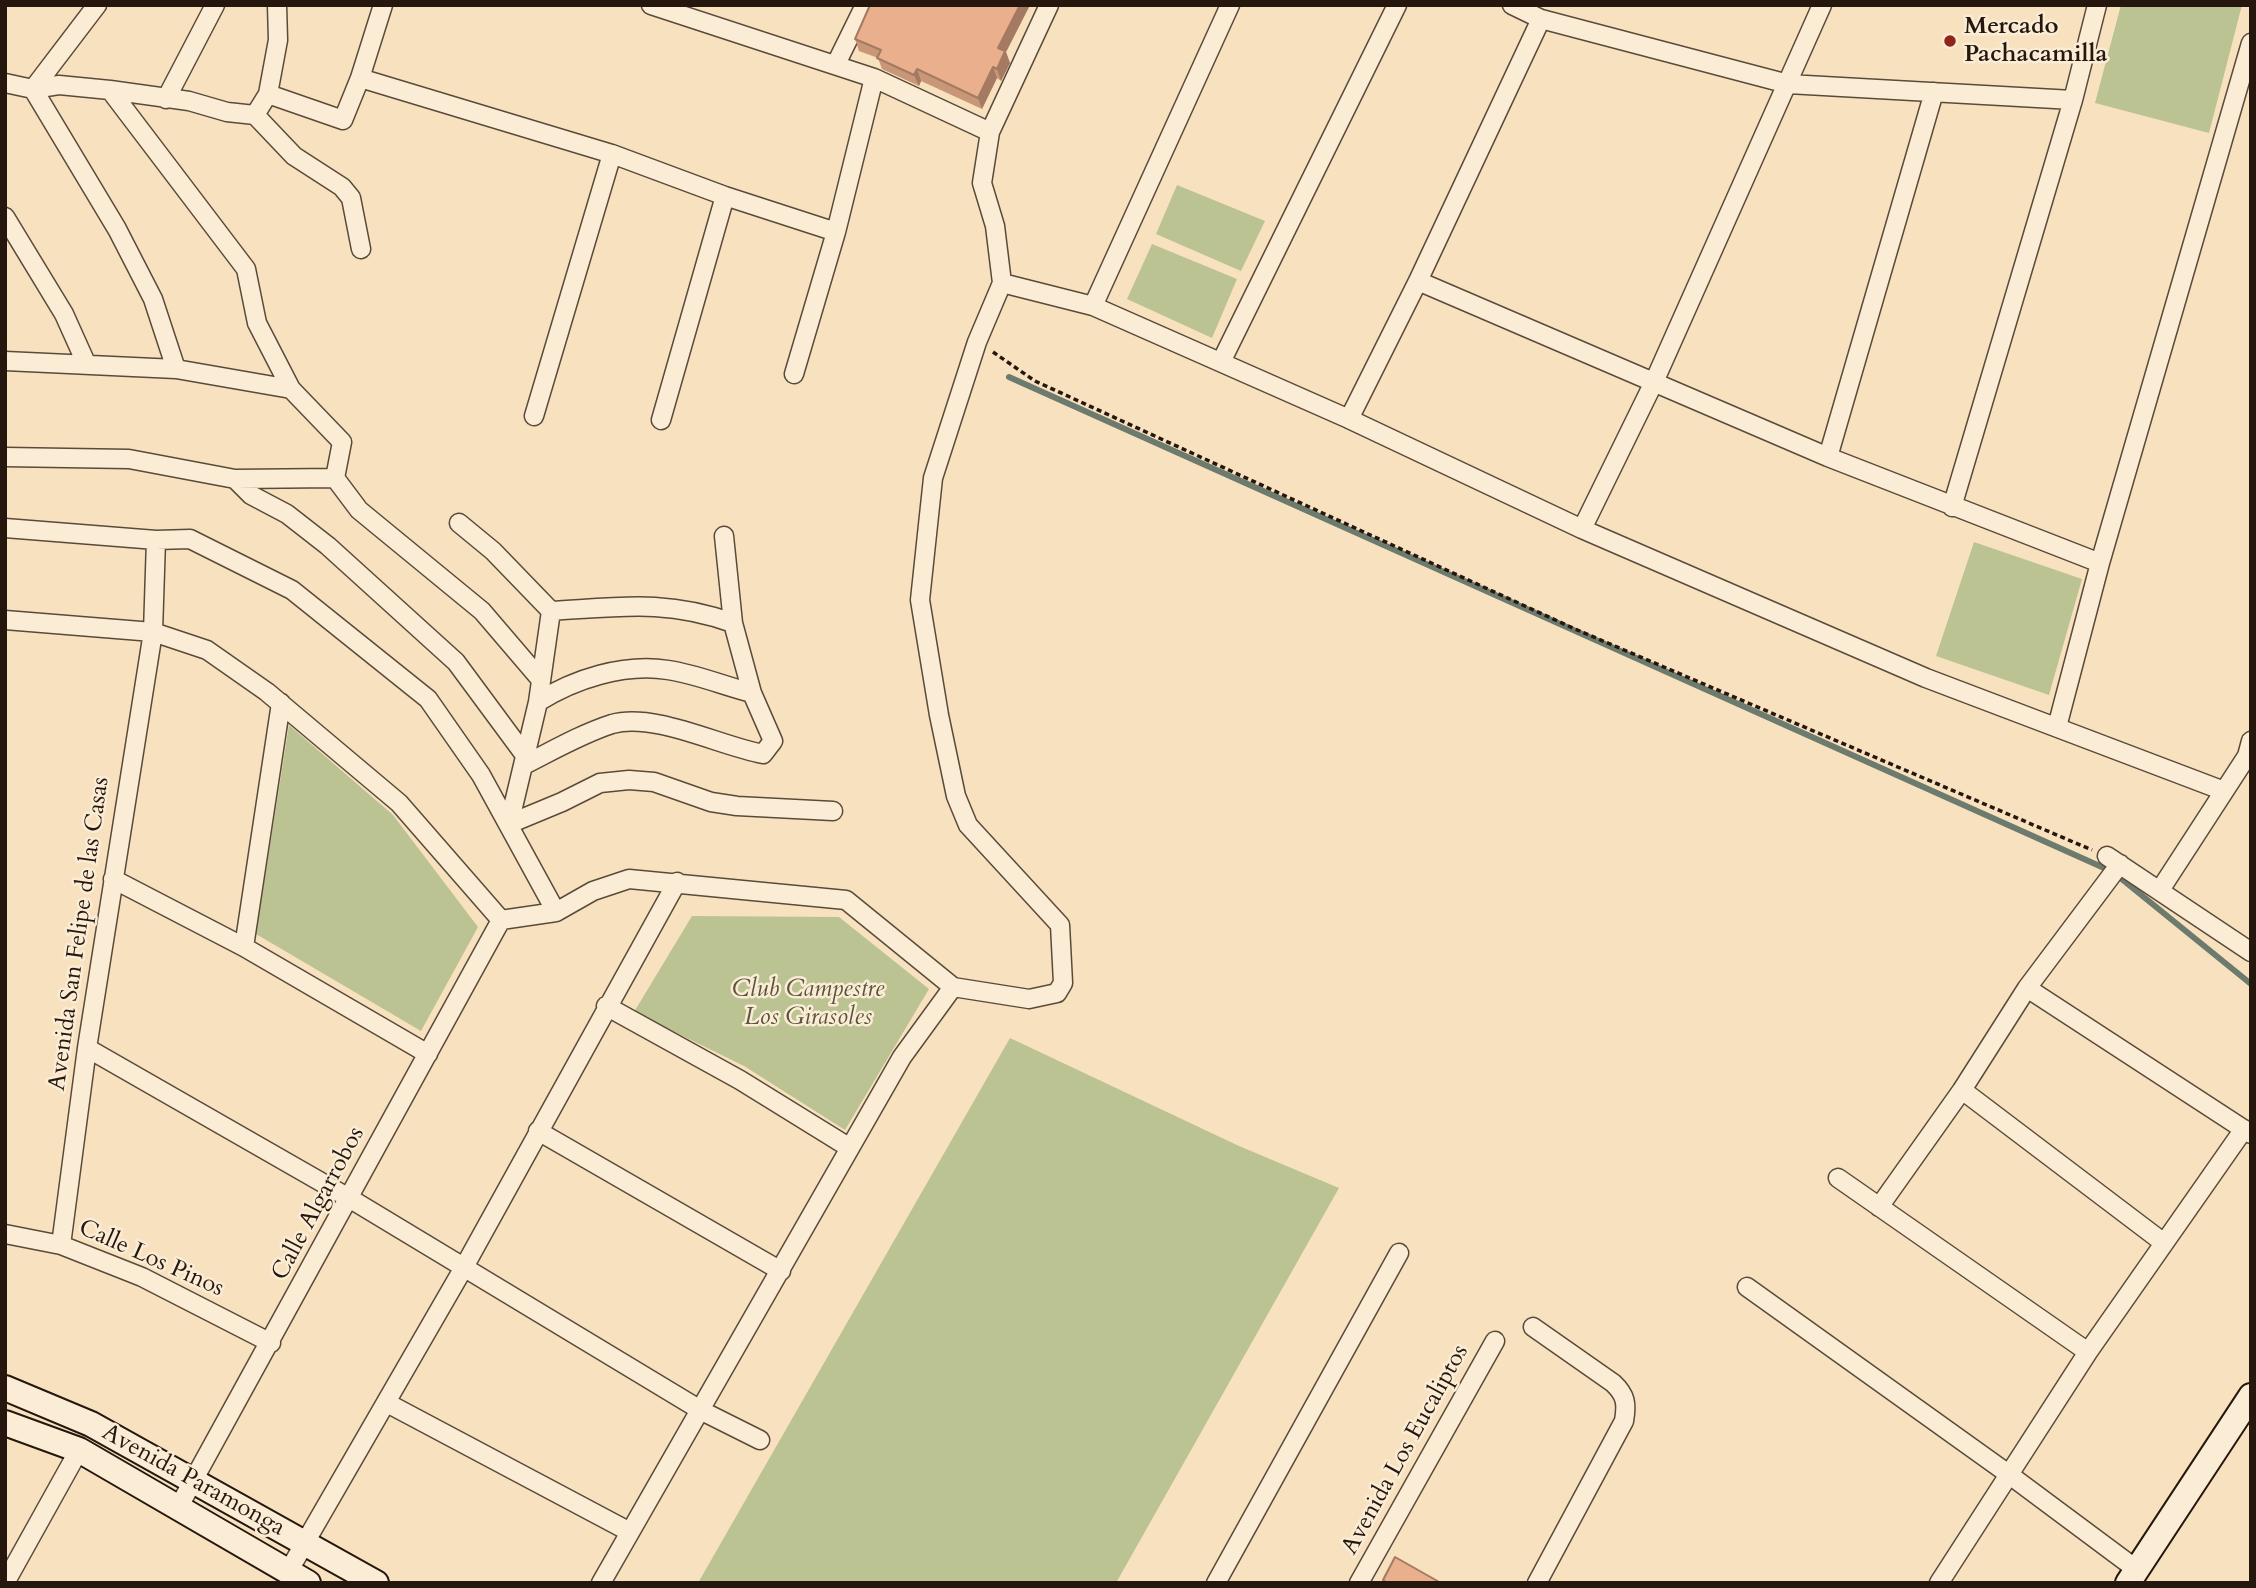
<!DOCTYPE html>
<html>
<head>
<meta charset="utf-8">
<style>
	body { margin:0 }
	#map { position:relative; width:2256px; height:1588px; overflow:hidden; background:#f8e1be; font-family:Cardo,serif }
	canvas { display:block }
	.frame { position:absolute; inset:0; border:7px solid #25170e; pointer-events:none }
</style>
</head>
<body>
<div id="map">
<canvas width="2256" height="1588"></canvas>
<div class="frame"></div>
</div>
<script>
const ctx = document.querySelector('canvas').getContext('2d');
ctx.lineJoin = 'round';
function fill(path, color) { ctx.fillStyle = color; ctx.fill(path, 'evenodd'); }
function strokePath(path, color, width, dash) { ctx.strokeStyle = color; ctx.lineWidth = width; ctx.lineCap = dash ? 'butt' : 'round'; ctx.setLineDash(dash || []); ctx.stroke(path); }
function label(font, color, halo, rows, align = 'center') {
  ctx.font = font + ' Cardo,serif'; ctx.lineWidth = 5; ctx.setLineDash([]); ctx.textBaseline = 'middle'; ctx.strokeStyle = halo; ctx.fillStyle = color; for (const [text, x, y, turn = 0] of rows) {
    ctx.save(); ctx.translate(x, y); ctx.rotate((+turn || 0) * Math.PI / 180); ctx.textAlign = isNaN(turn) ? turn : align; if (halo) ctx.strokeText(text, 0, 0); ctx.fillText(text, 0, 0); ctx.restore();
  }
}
fill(new Path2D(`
	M2121,5H2242L2209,133L2095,103Z
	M1177,185L1265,221L1241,271L1156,234Z
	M1152,244L1237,279L1212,338L1127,299Z
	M1974,542L2082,579L2049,695L1936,656Z
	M289,725L393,815L478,927L421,1031L256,934Z
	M692,916L839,917L929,989L845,1130L744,1066L634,1012Z
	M1010,1038L1239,1146L1339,1188L1116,1583H698Z`), '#bcc393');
strokePath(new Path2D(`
	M1009,377L2113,872L2251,984`), '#6d7b6e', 6);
const street = new Path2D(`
	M97,5L33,89L117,229L153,299L176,369
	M651,5L874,78L990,132
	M1512,5L1541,19L1788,84L2073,100
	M836,64L865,5
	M360,78L612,154L725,196L836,232
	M5,83L33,89L59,85L110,90L189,101L227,112L255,115L268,94L343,120L360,78L383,5
	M110,90L246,269L257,323L291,389L342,442L335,478
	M268,94L278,40L277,5
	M166,99L215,5
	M255,115L294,156L342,187L351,198L361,249
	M5,217L64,314L86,363
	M1418,281L1828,457L2100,563
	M1002,283L1093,306L1349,419L1582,529L1926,678L2224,791
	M1093,306L1230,5
	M5,361L176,369L291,389
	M1221,362L1397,5
	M794,374L836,232L874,78
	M534,416L612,154
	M1349,419L1418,281L1541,19
	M661,420L725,196
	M5,457L129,459L235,479L251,495L287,514L328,546L456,662L524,754
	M1828,457L1934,92
	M235,479L335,478L359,510L482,611L541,680
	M1952,507L2073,100L2097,5
	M459,523L493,551L551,611C620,607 666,599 733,623
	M5,528L156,540L190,539L292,590L428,699L481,775L556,912
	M1582,529L1654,382L1822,5
	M5,620L153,632L207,650L267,692L399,803L501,920L556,912L593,891L629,879L846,900L953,987L1029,999L1057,993L1063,983L1060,925L968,825L956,796L939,715L920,600L933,478L977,342L1002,283L995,226L982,183L990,132L1049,5
	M538,702C574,679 624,663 668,670C696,674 724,686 752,693L733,623L724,536
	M2057,727L2100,563L2251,43
	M524,765C552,751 581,734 612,724C654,712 720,746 763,754L773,741L752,693
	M509,824L562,802L600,783L629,780L654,782L711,802L737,806L833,811
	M509,824L538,702L551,611
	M2107,856L2251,952
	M2120,864L2027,988L1962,1090L2164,1243
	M113,879L244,947L428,1054
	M2160,890L2247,756L2251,741
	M244,947L281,703
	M2027,988L2251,1134
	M606,1006L740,1080L850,1148
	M87,1048L349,1198L702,1411L760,1440
	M538,1131L781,1271
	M1838,1178L2088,1352
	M1879,1207L1962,1090
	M5,1234L61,1245L142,1277L271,1343
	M61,1245L87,1048L153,632L156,540
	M1747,1287L2007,1473L2136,1569
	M1533,1327L1613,1383C1626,1395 1627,1404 1624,1421L1537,1583
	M387,1403L630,1532
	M177,1510L501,920
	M288,1572L463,1269L677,882
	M5,1583L79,1450
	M601,1583L902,1057L953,987
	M1216,1583L1399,1253
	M1359,1583L1495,1341
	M1939,1583L2088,1352L2244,1129`);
const secondary = new Path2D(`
	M5,1388L91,1424L376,1583
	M5,1423L79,1450L308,1583
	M2128,1583L2251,1396`);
strokePath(street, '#5a4a3a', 21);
strokePath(secondary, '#25170e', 28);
strokePath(new Path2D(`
	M993,352L1035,381L1575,629L2092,850`), '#25170e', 3.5, [5, 3.5]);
strokePath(street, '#faecd5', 18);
strokePath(secondary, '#faecd5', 24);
fill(new Path2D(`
	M870,5H1030L1006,52L1010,63L1001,81L997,78L982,109L921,81L919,86L882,69L878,58L859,51L855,39Z`), '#c99678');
fill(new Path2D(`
	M1020,5H1030L1006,52L1010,63L1001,81L997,69L998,48Z
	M993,67L997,78L982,109L978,98Z
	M917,69L921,81L919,86L914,75Z`), '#a47a62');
const building = new Path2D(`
	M870,5H1020L998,48L1005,51L997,69L993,67L978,98L917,69L914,75L877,58L881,50L855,39Z
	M1395,1557L1441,1583H1388L1383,1580Z`);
fill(building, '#eaaf8c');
strokePath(building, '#a47a62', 2);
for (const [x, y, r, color] of [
	[1950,41,7,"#8f2418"]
]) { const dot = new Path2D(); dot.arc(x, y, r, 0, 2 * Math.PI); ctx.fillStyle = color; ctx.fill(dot); strokePath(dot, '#faecd5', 2.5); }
label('bold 24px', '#25170e', '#faecd5', [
	["Mercado",1964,27],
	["Pachacamilla",1964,55]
], 'left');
label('24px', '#25170e', '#faecd5', [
	["Avenida San Felipe de las Casas",80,934,-82],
	["Calle Algarrobos",319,1204,-62],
	["Calle Los Pinos",151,1259,24],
	["Avenida Los Eucaliptos",1406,1450,-61],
	["Avenida Paramonga",193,1481,29]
]);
label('italic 24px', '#5a533d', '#faecd5', [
	["Club Campestre",808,990],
	["Los Girasoles",808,1018]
]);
</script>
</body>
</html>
